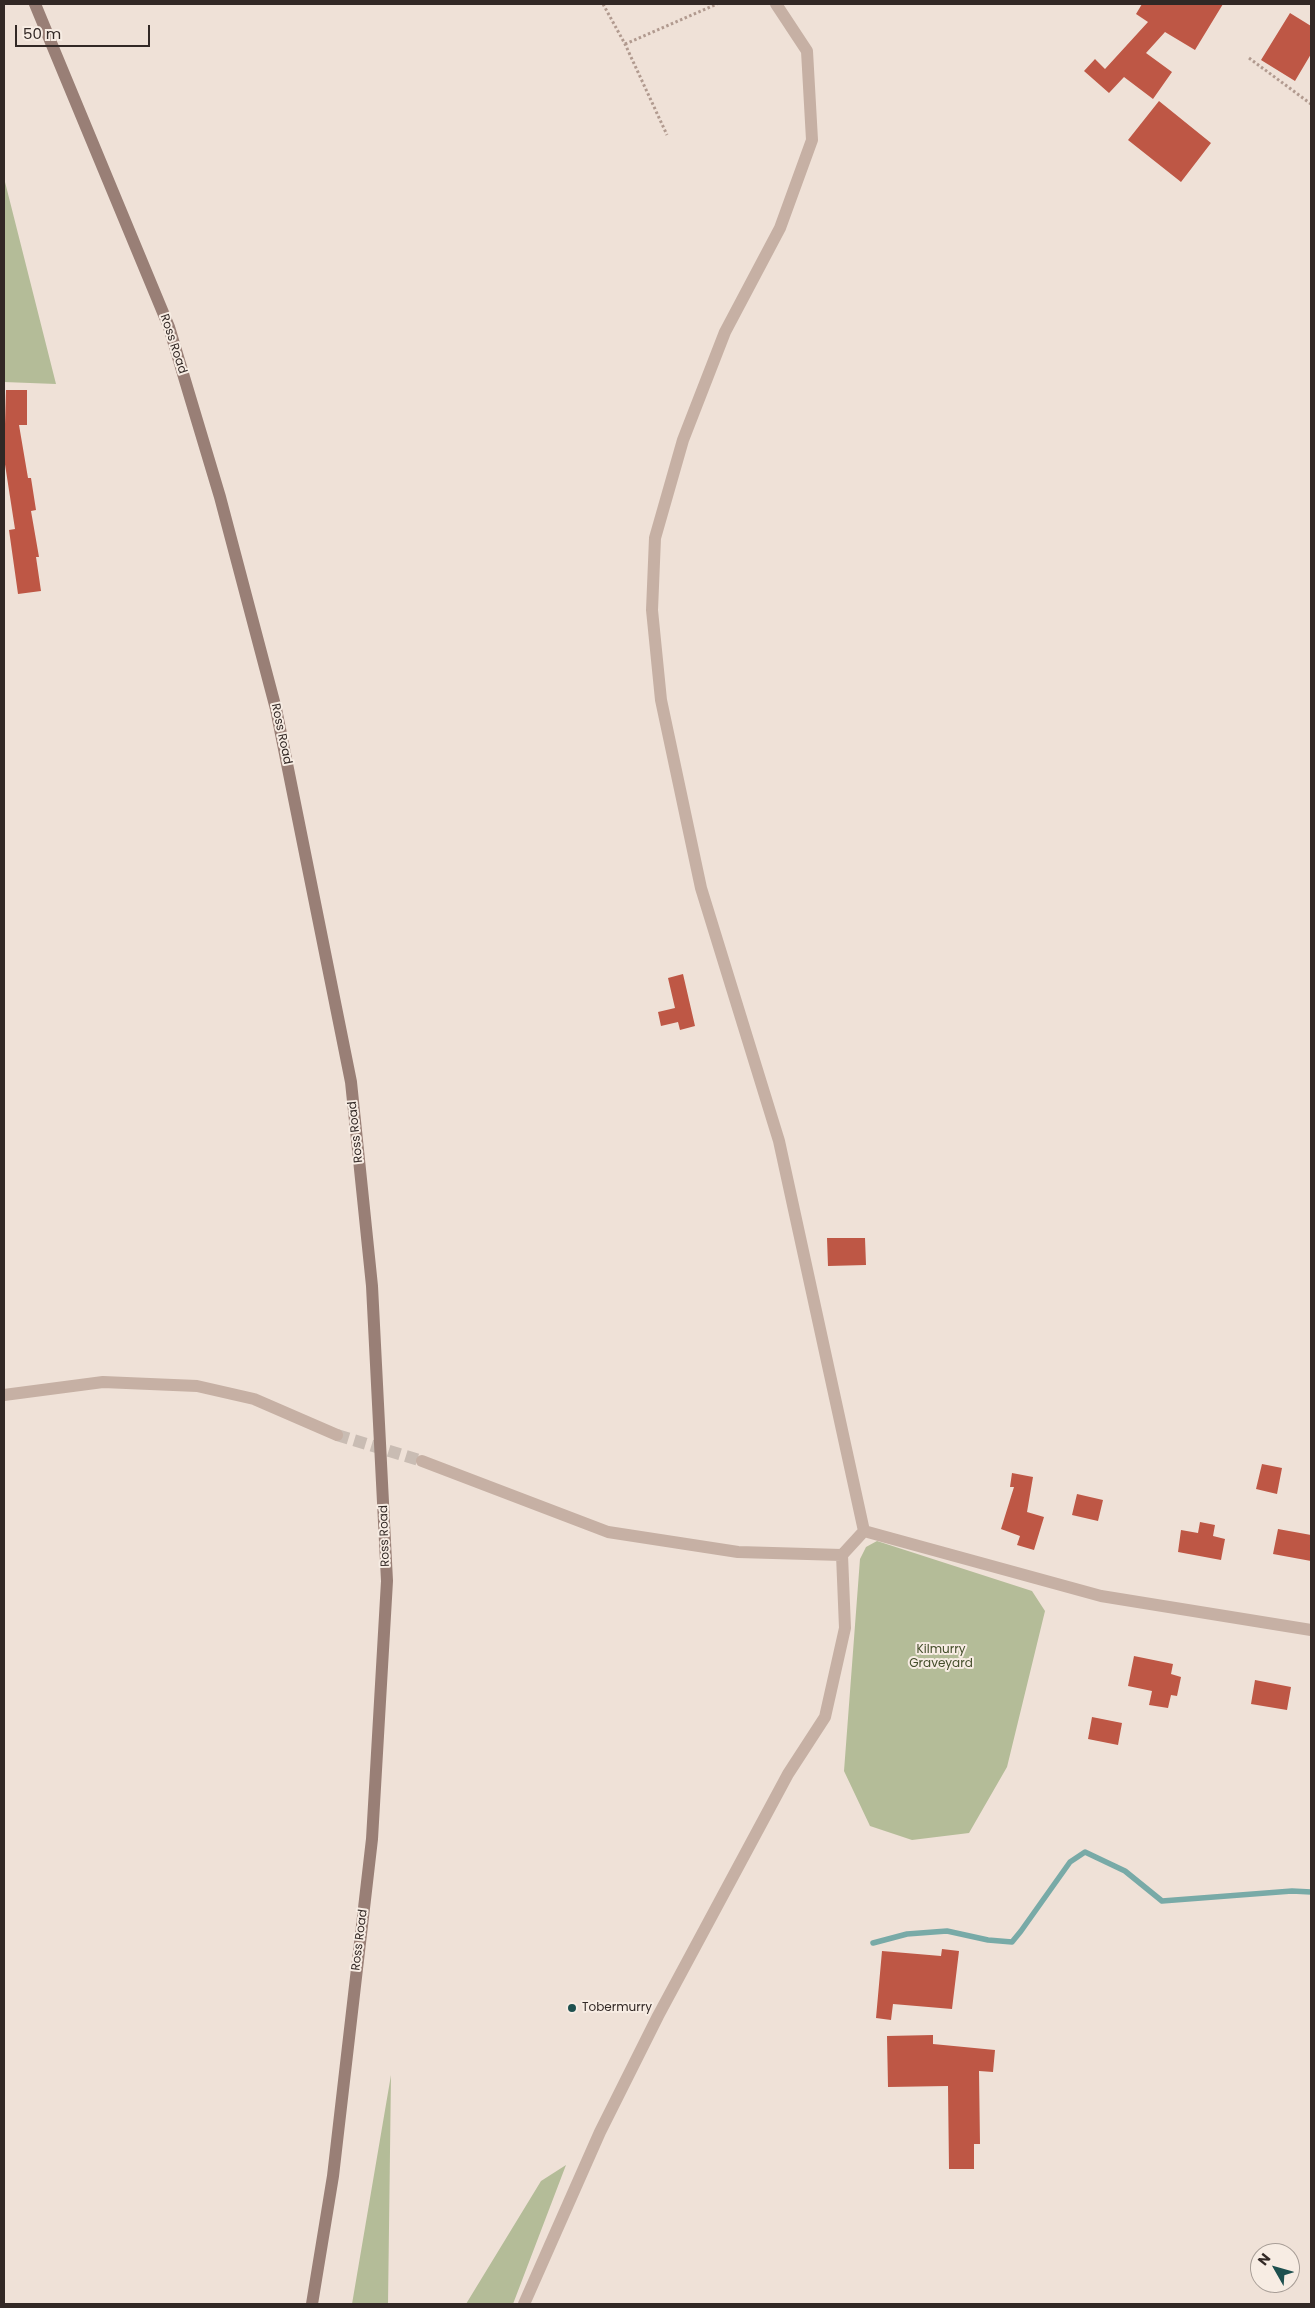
<!DOCTYPE html>
<html>
<head>
<meta charset="utf-8">
<style>
	body { margin:0 }
	#map { position:relative; width:1315px; height:2308px; overflow:hidden; background:#efe1d7; font-family:Poppins,sans-serif }
	canvas { display:block }
	.frame { position:absolute; inset:0; border:5px solid #322825; pointer-events:none }
	.north { position:absolute; left:1250px; top:2243px; width:50px; height:50px; box-sizing:border-box; background:#f7ece3; border:1px solid #a89e97; border-radius:50%; rotate:308deg; font-size:14px; font-weight:700; line-height:20px; text-align:center; color:#322825 }
	.north::after { content:''; display:block; margin:auto; width:18px; height:22px; background:#1e504f; clip-path:polygon(50% 0,100% 100%,50% 72%,0 100%) }
	.scale { position:absolute; left:15px; top:25px; width:135px; height:22px; box-sizing:border-box; border:2px solid #322825; border-top:0; padding-left:6px; font-size:15px; line-height:18px; white-space:nowrap; color:#322825; -webkit-text-stroke:4px #f7ece3; paint-order:stroke }
</style>
</head>
<body>
<div id="map">
<canvas width="1315" height="2308"></canvas>
<div class="frame"></div>
<div class="north">N</div>
<div class="scale">50 m</div>
</div>
<script>
const ctx = document.querySelector('canvas').getContext('2d');
ctx.lineJoin = 'round';
function fill(path, color) { ctx.fillStyle = color; ctx.fill(path, 'evenodd'); }
function strokePath(path, color, width, dash) { ctx.strokeStyle = color; ctx.lineWidth = width; ctx.lineCap = dash ? 'butt' : 'round'; ctx.setLineDash(dash || []); ctx.stroke(path); }
function label(font, color, halo, rows, align = 'center') {
  ctx.font = font + ' Poppins,sans-serif'; ctx.lineWidth = 4; ctx.setLineDash([]); ctx.textBaseline = 'middle'; ctx.strokeStyle = halo; ctx.fillStyle = color; for (const [text, x, y, turn = 0] of rows) {
    ctx.save(); ctx.translate(x, y); ctx.rotate((+turn || 0) * Math.PI / 180); ctx.textAlign = isNaN(turn) ? turn : align; if (halo) ctx.strokeText(text, 0, 0); ctx.fillText(text, 0, 0); ctx.restore();
  }
}
fill(new Path2D(`
	M4,178L56,384L4,382Z
	M877,1541L1032,1591L1045,1611L1007,1767L969,1833L912,1840L870,1826L844,1771L860,1559L866,1547Z
	M391,2075L388,2304H352Z
	M566,2165L513,2304H466L541,2181Z`), '#b4bc98');
strokePath(new Path2D(`
	M873,1943L907,1934L947,1931L988,1940L1012,1942L1021,1931L1070,1862L1085,1852L1125,1871L1162,1901L1292,1891L1311,1892`), '#78aaa7', 5.5);
fill(new Path2D(`
	M1142,4H1223L1195,50L1165,32L1146,53L1172,72L1153,99L1124,77L1109,93L1084,71L1095,59L1105,69L1148,22L1136,14Z
	M1290,13L1311,26V54L1295,81L1261,60Z
	M1159,101L1211,143L1181,182L1128,140Z
	M6,390H27V425H19L28,478H31L36,510L31,511L39,557H36L41,591L18,594L9,530L15,529L4,458Z
	M683,974L695,1026L680,1030L678,1022L661,1026L658,1012L675,1008L668,978Z
	M827,1238H865L866,1265L828,1266Z
	M1262,1464L1282,1468L1277,1494L1256,1489Z
	M1012,1473L1033,1477L1027,1512L1044,1517L1034,1550L1017,1545L1020,1536L1001,1529L1014,1487H1010Z
	M1077,1494L1103,1500L1098,1521L1072,1515Z
	M1200,1522L1215,1525L1213,1536L1225,1539L1221,1560L1178,1552L1181,1530L1198,1533Z
	M1278,1529L1311,1535V1561L1273,1554Z
	M1134,1656L1173,1664L1171,1674L1181,1677L1177,1696L1171,1695L1168,1708L1149,1705L1152,1691L1128,1686Z
	M1255,1680L1291,1687L1287,1710L1251,1704Z
	M1092,1717L1122,1723L1118,1745L1088,1739Z
	M942,1949L959,1951L952,2009L893,2004L891,2020L876,2018L882,1951L941,1956Z
	M933,2035V2044L995,2050L993,2072L979,2071L980,2144H974V2169H949L948,2086L888,2087L887,2036Z`), '#be5745');
strokePath(new Path2D(`
	M337,1435L422,1461`), '#c9bcb3', 12, [12, 6]);
strokePath(new Path2D(`
	M603,4L625,44L667,135
	M625,44L717,4
	M1249,58L1311,104`), '#b19a8f', 3, [2.5, 2.5]);
strokePath(new Path2D(`
	M776,4L807,51L812,140L780,228L725,332L683,440L655,538L652,610L661,700L701,888L779,1141L864,1531
	M4,1395L103,1382L197,1386L254,1399L337,1435
	M422,1461L608,1532L738,1552L842,1555L864,1531L1101,1596L1311,1630
	M524,2304L600,2132L658,2016L788,1774L825,1717L845,1628L842,1555`), '#c6b0a4', 12);
strokePath(new Path2D(`
	M35,4L169,327L220,497L276,709L351,1082L372,1286L387,1581L372,1839L333,2176L312,2304`), '#997f76', 12);
for (const [x, y, r, color] of [
	[572,2008,5,"#1e504f"]
]) { const dot = new Path2D(); dot.arc(x, y, r, 0, 2 * Math.PI); ctx.fillStyle = color; ctx.fill(dot); strokePath(dot, '#f7ece3', 2); }
label('12px', '#322825', '#f7ece3', [
	["Ross Road",173,344,72],
	["Ross Road",281,734,78],
	["Ross Road",356,1132,-96],
	["Ross Road",385,1536,-92],
	["Ross Road",360,1940,-83]
]);
label('12px', '#444e2b', '#f7ece3', [
	["Kilmurry",941,1650],
	["Graveyard",941,1664]
]);
label('12px', '#322825', '#f7ece3', [
	["Tobermurry",582,2008]
], 'left');
</script>
</body>
</html>
